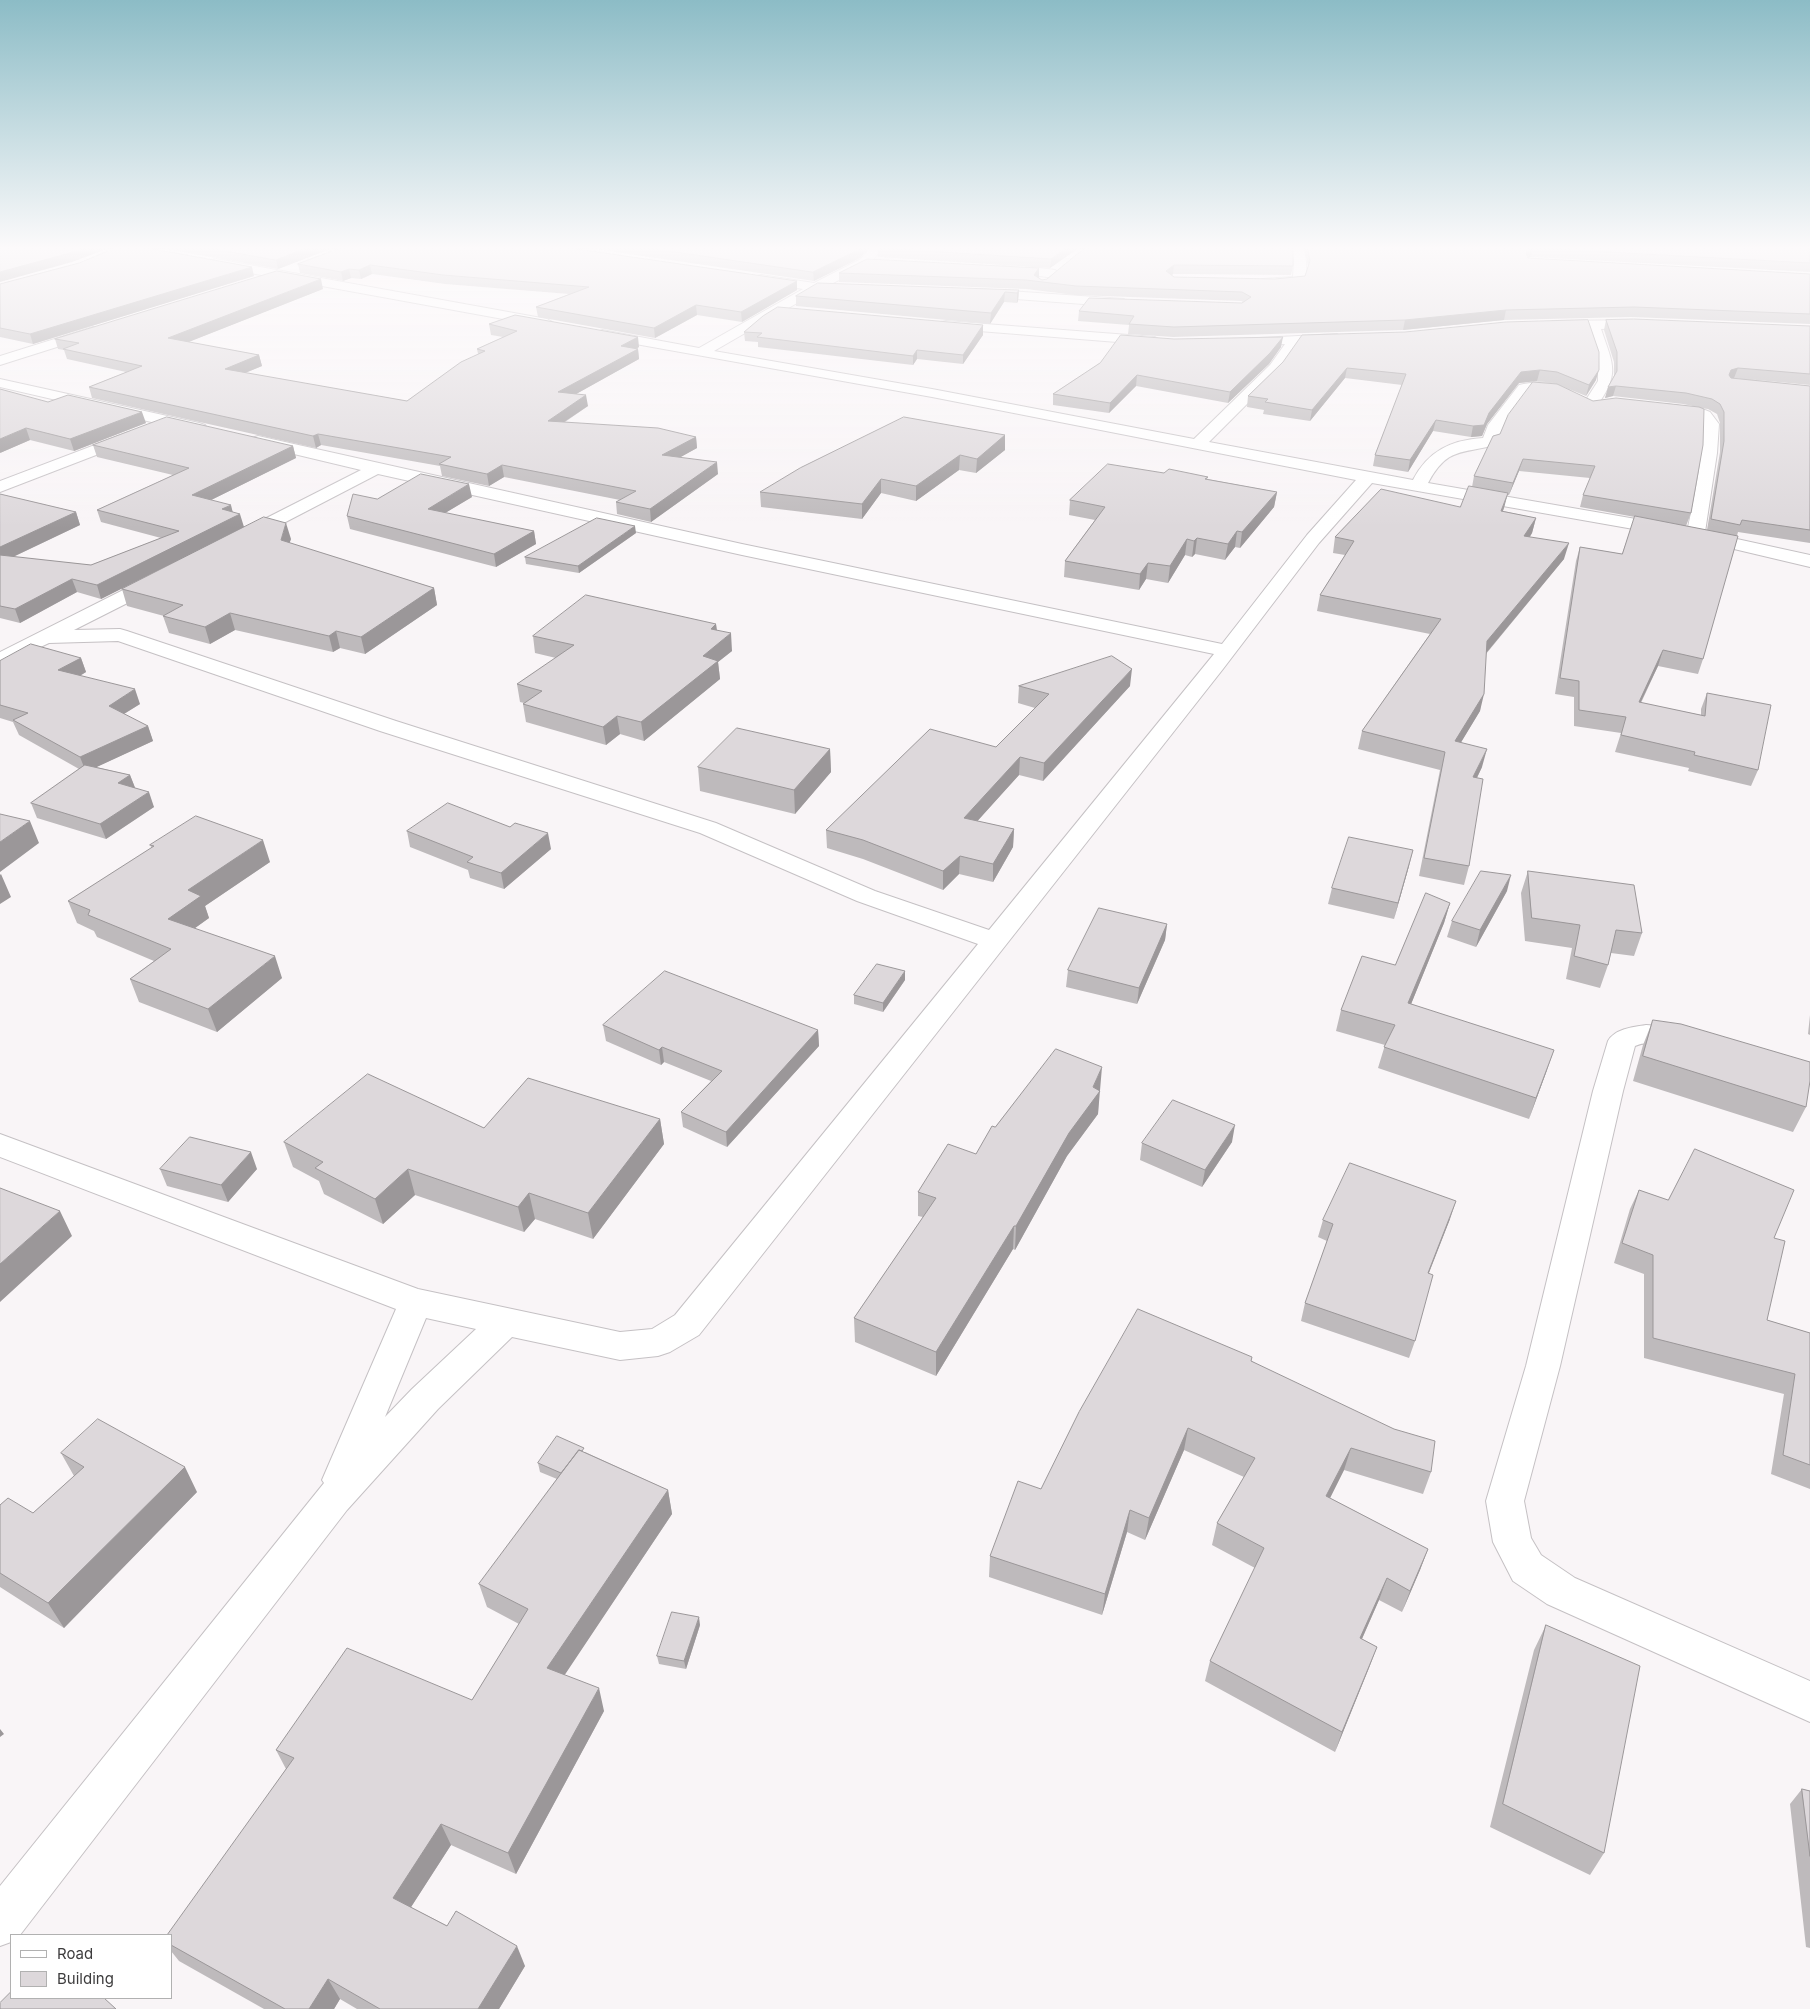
<!DOCTYPE html>
<html>
<head>
<meta charset="utf-8">
<style>
	body { margin:0 }
	#map { position:relative; width:1810px; height:2009px; overflow:hidden; background:#f9f5f7; font-family:Inter,sans-serif }
	canvas { display:block }
	.legend { position:absolute; left:10px; top:1934px; width:162px; height:65px; box-sizing:border-box; background:#fff; border:1px solid #b1b1b1; margin:0; padding:6px 9px; list-style:none; font-size:15px; color:#3d3c3d }
	.legend li { display:flex; align-items:center; gap:10px; height:25px }
	.legend b { width:25px; border:1px solid #b1b1b1 }
</style>
</head>
<body>
<div id="map">
<canvas width="1810" height="2009"></canvas>
<ul class="legend">
<li><b style="height:6px;background:#fff"></b>Road</li>
<li><b style="height:14px;background:#ddd8db"></b>Building</li>
</ul>
</div>
<script>
const ctx = document.querySelector('canvas').getContext('2d');
ctx.lineJoin = 'round';
function strokePath(path, color, width, dash) { ctx.strokeStyle = color; ctx.lineWidth = width; ctx.lineCap = dash ? 'butt' : 'round'; ctx.setLineDash(dash || []); ctx.stroke(path); }
function fill(path, color) { ctx.fillStyle = color; ctx.fill(path, 'evenodd'); }
const minor = new Path2D(`
	M871,247H883L869,265L831,284L855,286L856,289L855,292L818,291L714,351L932,389L1194,439L1270,365L1285,344L1245,346L1238,342L1240,339L1337,334L1344,338L1342,341L1299,344L1280,371L1209,442L1413,480C1428,451 1451,440 1483,438L1488,425L1519,385C1534,381 1563,380 1573,394L1571,397L1566,398L1546,392H1529L1504,426L1495,445C1462,454 1447,447 1428,483L1688,528C1692,508 1709,432 1700,419L1666,414L1661,412L1658,409L1661,406L1666,404L1705,410L1710,412L1719,424L1717,453L1705,532L1810,555V567L1696,540L1372,483L1319,543L1223,669L699,1335L670,1352L658,1356L620,1360L512,1337L438,1409L347,1510L20,1935H11V1942L0,1946V1886L324,1483L322,1480L396,1309L0,1157V1134L418,1289L620,1332L652,1329L675,1315L978,944L857,901L700,833L380,731L118,641L49,643L0,666V652L151,576L158,574L165,576L167,580L165,584L74,630L120,629L127,631L396,721L716,823L875,891L989,930L1214,654L742,555L378,474L249,541L243,542L237,541L234,537L237,533L361,470L252,444L250,441L252,438L258,436L742,544L1222,644L1307,535L1356,480L932,397L602,338L595,334L602,330L699,348L803,289L757,282L755,279L757,276L761,275L814,283L861,259ZM426,1318L476,1329L412,1389L385,1417Z
	M1291,247H1303C1306,258 1309,272 1303,283L1263,285L1261,282L1263,279L1293,277L1294,261Z
	M216,259L547,319L554,323L547,327L212,266L210,263L212,260Z
	M1016,265L1055,270L1061,274L1055,278L1016,273L1003,274L997,270L1003,266Z
	M980,289L1124,299L1131,303L1124,307L975,296L974,293Z
	M1641,320L1648,324L1646,327L1601,329C1614,367 1620,374 1595,409H1585L1582,406L1598,381V362L1587,329H1552L1545,325L1552,321Z
	M946,321L1155,337L1162,341L1155,345L941,328L939,325L941,322Z
	M93,327L98,328L100,331L98,334L0,365V356Z
	M0,379L199,423L205,425L207,428L205,431L199,433L0,387Z
	M129,432L135,434L137,437L135,440L0,492V481Z
	M1646,1025L1661,1026L1695,1035L1699,1042L1695,1049C1675,1054 1655,1037 1635,1046L1623,1091L1560,1366L1524,1501L1531,1538L1541,1555L1575,1578L1810,1681V1722L1547,1604L1513,1581L1493,1542L1486,1501L1526,1366L1593,1091L1608,1041C1615,1029 1632,1027 1646,1025Z`);
strokePath(minor, '#c5c1c4', 2);
fill(minor, '#fff');
fill(new Path2D(`
	M155,247H335L278,269Z
	M343,247L797,290L742,322L697,315L655,338L538,317L536,307L569,294L445,284L372,274L361,279L351,278L343,281L300,273L298,264Z
	M581,247H869L860,258L814,281Z
	M1088,247L1077,249L1050,268L878,257V248Z
	M1088,247L1293,266L1291,275L1173,274L1172,275L1174,277L1275,279L1305,276L1308,266L1304,247H1810V272L1531,257L1528,258L1810,274V324L1631,317L1504,320L1403,330L1173,337L1128,334L1129,325L1078,321L1079,311L1242,303L1243,302L1241,301L1075,295L1026,289L839,282V273L1039,268L1038,278L1042,280L1047,279Z
	M254,276L33,344L0,337V284Z
	M323,289L188,342L259,355L262,366L245,373L407,401L478,354L477,349L503,337L491,335L489,324L639,347L637,348L638,349L639,359L576,394L588,406L565,422L696,437L697,448L680,457L718,474L651,522L617,514L616,502L620,500L504,477L489,486L442,476L440,466L321,445L316,448L92,398L89,387L126,372L67,359L64,350L58,349L55,339Z
	M1019,290L1018,301L1017,303L1004,302L990,324L796,306V296Z
	M1606,320L1810,326V385L1746,379L1810,386V543L1738,532L1703,659L1698,674L1658,666L1641,703L1701,715V709L1707,693L1758,770L1751,786L1688,771L1689,768L1615,752L1621,733L1574,726V697L1555,694L1576,561L1580,547L1622,554L1635,517L1580,507L1583,495L1590,478L1519,471L1509,495H1507L1503,511L1536,518L1532,533L1530,537L1564,559L1486,654L1480,711L1461,742L1482,767L1477,778L1469,866L1464,885L1419,876L1440,770L1358,749L1362,731L1430,634L1317,611L1320,595L1345,555L1333,553L1335,537L1460,507L1472,487L1474,476L1593,401L1698,407L1683,404L1613,396L1605,398L1614,376V362L1604,330ZM1700,408L1708,409L1717,414L1720,423V452L1707,530L1686,526L1691,513Z
	M983,325V335L963,364L917,359L913,365L758,347V342L745,341L744,332Z
	M1405,332L1596,380L1586,396L1554,383L1537,381L1519,383L1487,424L1482,436L1471,437L1433,431L1408,472L1373,466L1375,455L1402,385L1345,378L1310,421L1263,414L1264,410L1247,407L1248,396Z
	M1281,347L1269,364L1228,403L1136,386L1109,413L1053,405V394L1100,363Z
	M48,402L146,423L74,451L30,440L0,453Z
	M1005,435V450L976,473L959,470L916,501L881,493L862,519L761,507L760,492Z
	M93,445L293,446L296,458L211,500L233,512L244,527L101,599L77,592L20,623L0,618V494L76,512L80,525L13,557L91,565L161,538L101,522L97,510L173,475L97,457Z
	M1164,473L1208,477L1207,479L1277,492L1274,507L1240,548L1235,547L1225,560L1195,554L1192,557L1185,555L1168,583L1146,579L1139,590L1064,577L1065,561L1095,520L1069,515L1070,500Z
	M472,497L445,513L534,531L536,544L496,567L350,529L347,516L377,499Z
	M636,533L579,573L526,564L525,557Z
	M291,539L289,543L434,588L437,605L365,654L340,648L333,652L235,630L210,644L169,633L163,616H164L127,606L122,589Z
	M716,624L717,630L732,651L718,662L720,679L644,741L620,734L606,745L526,722L523,704L524,703L520,702L517,684L556,658L535,653L533,636Z
	M81,658L86,672L80,676L140,704L124,714L148,726L153,741L96,767L130,775L135,788L154,807L106,839L37,818L31,803L79,769L19,735L13,722L0,718V661Z
	M1019,686H1130L1043,781L1019,775L977,821L1014,829L1013,847L993,882L959,874L943,890L863,859L827,848L826,830L996,747L1035,708L1018,703Z
	M830,749L831,772L795,814L700,791L698,767Z
	M407,831L551,849L504,889L470,878L468,870L410,847Z
	M150,845L270,862L205,906L209,918L195,928L282,978L217,1032L139,1002L130,979L154,961L97,937L94,931L77,923L68,901L152,848Z
	M1409,866L1394,919L1328,904L1332,888Z
	M1528,871L1642,933L1634,956L1611,953L1608,965L1600,988L1566,979L1572,948L1525,941L1521,893Z
	M1507,891L1476,947L1447,937L1452,921Z
	M1450,903L1444,923L1411,1004L1547,1070L1529,1119L1378,1068L1385,1045L1336,1031L1341,1010L1395,965Z
	M1167,924L1165,940L1137,1004L1066,987L1068,970Z
	M905,980L883,1012L854,1004V995Z
	M1810,1015V1035L1808,1034Z
	M1653,1020L1806,1107L1793,1132L1633,1081L1643,1045Z
	M603,1025L818,1030L819,1046L727,1147L683,1127L681,1112L711,1081L664,1062L661,1065L606,1041Z
	M1099,1090L1098,1114L1067,1156L1015,1250L1013,1249L936,1376L855,1342L854,1318L923,1217L918,1216V1192L976,1154L995,1127Z
	M660,1119L664,1144L593,1239L535,1219L524,1232L415,1195L383,1224L324,1194L319,1181L293,1167L284,1142L484,1128Z
	M1232,1142L1202,1187L1140,1160L1142,1143Z
	M160,1169H257L228,1202L167,1186Z
	M1639,1190L1774,1238L1767,1320L1810,1333V1489L1771,1474L1784,1394L1644,1358V1274L1614,1263L1630,1209Z
	M1450,1219L1429,1273L1415,1341L1409,1358L1301,1321L1305,1303L1327,1241L1318,1237L1323,1220Z
	M1252,1361L1431,1472L1423,1494L1344,1470L1330,1498L1428,1549L1420,1570L1402,1612L1379,1600L1362,1639L1377,1647L1335,1752L1205,1681L1210,1661L1255,1568L1212,1545L1217,1523L1244,1477L1184,1450L1145,1540L1127,1532L1102,1615L989,1577L990,1556L1041,1489Z
	M585,1452L668,1490L672,1514L564,1675L604,1711L516,1874L451,1845L411,1907L525,1966L499,2009H357L340,1999L334,2009H264L179,1961L171,1951V1935L286,1769L276,1750L472,1700L519,1624L487,1607L479,1584L557,1479L540,1472L538,1463Z
	M61,1453L197,1492L64,1628L0,1587V1505L33,1513L74,1476Z
	M700,1625L686,1669L659,1664L657,1656Z
	M1546,1625L1604,1853L1590,1875L1490,1827L1534,1650Z
	M1802,1789L1810,1791V1948L1806,1947L1790,1804Z`), '#bebabc');
fill(new Path2D(`
	M86,247H112L72,262L0,282V272Z
	M309,247H335L278,269L276,260Z
	M861,247H869L860,258L814,281L813,272Z
	M1068,247H1088L1077,249L1050,268L1051,259Z
	M1533,248L1531,257L1527,258L1526,253L1529,249Z
	M370,265L372,274L361,279L359,270Z
	M1174,265L1173,274L1165,281L1166,271Z
	M252,267L254,276L33,344L30,334Z
	M1039,268V278L1036,281L1034,275Z
	M349,269L351,278L343,281L341,272Z
	M321,279L323,289L171,349L168,338Z
	M797,281V290L742,322L741,312Z
	M1019,290L1018,301L1017,303V293Z
	M1005,292L1004,302L990,324L991,313Z
	M696,305L697,315L655,338L654,328Z
	M1506,310L1504,320L1403,330L1405,320Z
	M983,325V335L963,364V355Z
	M638,337L639,347L622,357L621,346Z
	M1283,337L1281,347L1269,364L1228,403L1230,392Z
	M638,349L639,359L560,403L558,392Z
	M917,350V359L913,365V356Z
	M259,355L262,366L228,380L225,369Z
	M1347,368L1345,378L1310,421L1312,410Z
	M1738,368L1734,378L1727,380L1731,370Z
	M1540,370L1537,381L1519,383L1487,424L1482,436L1471,437L1473,426L1489,413L1521,372Z
	M1599,370L1596,380L1586,396L1589,385Z
	M1137,375L1136,386L1109,413L1110,403Z
	M1616,386L1613,396L1605,398L1608,387Z
	M586,395L588,406L549,432L548,421Z
	M142,412L146,423L74,451L70,439Z
	M1436,420L1433,431L1408,472L1410,460Z
	M26,428L30,440L0,453V439Z
	M318,434L321,445L316,448L313,436Z
	M1005,435V450L976,473L977,459Z
	M696,437L697,448L663,467L662,455Z
	M293,446L296,458L195,508L192,495Z
	M960,455L959,470L916,501V486Z
	M1523,459L1519,471L1509,495L1513,483Z
	M717,462L718,474L651,522L650,509Z
	M502,465L504,477L489,486L487,474Z
	M881,479V493L862,519V504Z
	M469,484L472,497L430,522L428,509Z
	M1277,492L1274,507L1240,548L1242,532Z
	M1508,493L1504,508L1497,526L1501,511Z
	M231,505L234,517L240,514L244,527L101,599L97,585L222,509Z
	M76,512L80,525L0,563V547Z
	M1536,518L1532,533L1520,551L1524,536Z
	M286,523L291,539L285,556L281,540Z
	M635,526L636,533L579,573L578,566Z
	M534,531L536,544L496,567L494,554Z
	M1237,531L1235,547L1225,560L1228,544Z
	M1197,538L1195,554L1192,557L1194,541Z
	M1187,539L1185,555L1168,583L1170,566Z
	M1569,543L1564,559L1482,658L1487,641Z
	M1148,563L1146,579L1139,590L1140,574Z
	M72,579L77,592L20,623L15,609Z
	M434,588L437,605L365,654L361,637Z
	M230,613L235,630L210,644L205,627Z
	M716,624L718,642L711,629Z
	M336,631L340,648L333,652L329,636Z
	M731,633L732,651L718,662L720,679L644,741L641,722L703,656Z
	M1663,650L1658,666L1633,718L1639,702Z
	M81,658L86,672L64,685L58,670Z
	M1132,669L1130,686L1043,781L1044,763Z
	M135,689L140,704L114,720L109,706Z
	M1484,694L1480,711L1451,759L1455,741Z
	M617,716L620,734L606,745L603,727Z
	M148,726L153,741L86,772L80,757Z
	M830,749L831,772L795,814L794,790Z
	M1487,749L1482,767L1468,796L1473,777Z
	M1020,757L1019,775L964,836V818Z
	M130,775L136,790L118,783Z
	M149,792L154,807L106,839L100,824Z
	M30,821L39,843L0,872V842Z
	M1014,829L1013,847L993,882V864Z
	M548,833L551,849L504,889L501,873Z
	M263,840L270,862L205,906L209,918L177,941L168,919L188,890Z
	M1413,850L1409,866L1394,919L1398,903Z
	M960,856L959,874L943,890V871Z
	M1,874L11,897L0,904V875Z
	M1511,875L1507,891L1476,947L1480,930Z
	M1450,903L1444,923L1403,1024L1408,1003Z
	M1167,924L1165,940L1137,1004L1139,988Z
	M275,956L282,978L217,1032L208,1009Z
	M905,971V980L883,1012V1003Z
	M818,1030L819,1046L727,1147L726,1132Z
	M662,1047L664,1062L661,1065L659,1050Z
	M1554,1050L1547,1070L1529,1119L1536,1098Z
	M1102,1067L1098,1114L1067,1156L1015,1250L1016,1226L1093,1087Z
	M660,1119L664,1144L593,1239L588,1213Z
	M1235,1125L1232,1142L1202,1187L1205,1170Z
	M251,1152L257,1169L228,1202L221,1185Z
	M408,1169L415,1195L383,1224L375,1199Z
	M529,1193L535,1219L524,1232L518,1207Z
	M1456,1201L1450,1219L1422,1290L1428,1273Z
	M60,1211L72,1236L0,1302V1264Z
	M1014,1226L1013,1249L936,1376V1352Z
	M1188,1428L1184,1450L1145,1540L1149,1518Z
	M1351,1448L1344,1470L1320,1518L1326,1496Z
	M185,1467L197,1492L64,1628L48,1603Z
	M668,1490L672,1514L554,1691L547,1668Z
	M1130,1510L1127,1532L1102,1615L1105,1594Z
	M1428,1549L1420,1570L1402,1612L1410,1591Z
	M1387,1578L1379,1600L1353,1659L1360,1638Z
	M699,1617L700,1625L686,1669L684,1661Z
	M1377,1647L1369,1668L1335,1752L1342,1732Z
	M599,1688L604,1711L516,1874L508,1853Z
	M0,1729L4,1734L0,1737Z
	M441,1824L451,1845L404,1918L393,1898Z
	M517,1946L525,1966L499,2009H478Z
	M328,1979L340,1999L334,2009H309Z`), '#9b9799');
const building = new Path2D(`
	M0,247H86L70,253L0,272Z
	M118,247H142L252,267L30,334L0,328V284L79,263Z
	M203,247H309L276,260Z
	M343,247H563L797,281L741,312L696,305L654,328L536,307L589,287L443,275L370,265L359,270L349,269L341,272L298,264Z
	M641,247H861L860,249L813,272Z
	M878,247H1068L1051,259L878,248Z
	M1088,247H1293V266L1174,265L1166,271L1174,277L1275,279L1305,276L1310,261L1307,247H1810V263L1533,248L1529,249L1526,253L1528,258L1810,274V314L1634,307L1506,310L1405,320L1174,327L1129,324L1134,316L1079,311L1089,298L1242,303L1251,297L1242,292L1076,286L1026,280L839,273L867,259L1039,268L1034,275L1042,280L1047,279L1076,255Z
	M277,271L321,279L168,338L259,355L225,369L407,401L461,362L485,351L477,349L517,331L489,324L515,315L638,337L621,346L638,349L558,392L586,395L548,421L658,428L696,437L662,455L717,462L650,509L616,502L636,491L502,465L487,474L439,464L451,457L318,434L313,436L89,387L142,366L63,349L79,343L55,339Z
	M818,283L1019,290L1017,293L1005,292L991,313L796,296Z
	M778,307L983,325L963,355L917,350L913,356L757,337L762,333L744,332L763,316Z
	M1634,319L1810,326V374L1738,368L1731,370L1729,375L1731,378L1810,386V530L1742,520L1740,525L1711,519L1724,441V412L1720,404L1712,399L1686,393L1616,386L1608,387L1617,371V352L1606,320Z
	M1588,320L1599,352V370L1589,385L1557,372L1540,370L1521,372L1489,413L1484,425L1473,426L1436,420L1410,460L1375,455L1406,374L1347,368L1312,410L1265,402L1268,399L1248,396L1283,362L1302,335L1405,332L1506,322Z
	M1121,335L1174,339L1283,337L1270,353L1230,392L1137,375L1110,403L1053,394L1100,363Z
	M1533,382L1557,384L1593,401L1616,398L1699,407L1704,409L1703,445L1691,513L1583,495L1595,466L1523,459L1513,483L1474,476L1493,436L1500,434L1508,415Z
	M0,389L48,402L68,395L142,412L70,439L26,428L0,439Z
	M167,417L293,446L192,495L231,505L222,509L240,514L97,585L72,579L15,609L0,606V555L91,565L179,531L97,510L189,468L93,445Z
	M904,417L1005,435L977,459L960,455L916,486L881,479L862,504L760,492L800,468Z
	M1108,464L1164,473L1169,469L1208,477L1205,479L1277,492L1242,532L1237,531L1228,544L1197,538L1194,541L1187,539L1170,566L1148,563L1140,574L1065,561L1105,507L1070,500Z
	M421,474L469,484L428,509L534,531L494,554L347,516L353,494L377,499Z
	M1469,486L1508,493L1501,511L1536,518L1524,536L1569,543L1487,641L1484,694L1455,741L1487,749L1473,777L1483,779L1469,866L1424,858L1445,752L1362,731L1441,619L1320,595L1354,541L1335,537L1381,489L1460,507Z
	M0,494L76,512L0,547Z
	M1635,516L1738,536L1703,659L1663,650L1639,702L1705,716L1707,693L1771,705L1758,770L1694,755L1695,752L1621,735L1626,717L1579,710V681L1560,678L1580,547L1622,554Z
	M264,517L286,523L281,540L434,588L361,637L336,631L329,636L230,613L205,627L163,616L183,605L122,589Z
	M597,518L635,526L578,566L525,557Z
	M586,595L716,624L711,629L731,633L703,656L718,661L641,722L617,716L603,727L523,704L542,691L517,684L574,645L533,636Z
	M31,644L81,658L58,670L135,689L109,706L148,726L80,757L13,720L28,713L0,705V661Z
	M1112,656L1132,669L1044,763L1020,757L964,818L1014,829L993,864L960,856L943,871L863,840L826,830L930,729L996,747L1049,694L1019,686Z
	M737,728L830,749L794,790L698,767Z
	M85,765L130,775L118,783L149,792L100,824L31,803Z
	M448,803L510,827L515,823L548,833L501,873L467,862L473,857L407,831Z
	M0,814L30,821L0,842Z
	M196,816L263,840L188,890L201,896L168,919L275,956L208,1009L130,979L171,949L88,915L90,910L68,901L154,846L150,845Z
	M1349,837L1413,850L1398,903L1332,888Z
	M1481,871L1511,875L1480,930L1452,921Z
	M1528,871L1634,885L1642,933L1616,930L1608,965L1574,956L1580,925L1532,918Z
	M1426,893L1450,903L1408,1003L1554,1050L1536,1098L1384,1047L1395,1025L1341,1010L1362,956L1395,965Z
	M1099,908L1167,924L1139,988L1068,970Z
	M877,964L905,971L883,1003L854,995Z
	M665,971L818,1030L726,1132L681,1112L722,1071L662,1047L659,1050L603,1025Z
	M1653,1020L1681,1024L1810,1062V1081L1806,1107L1643,1056Z
	M1056,1049L1102,1067L1093,1087L1100,1091L1069,1133L1016,1226H1014L936,1352L854,1318L936,1198L918,1192L948,1144L976,1154L992,1126L995,1127Z
	M368,1074L484,1128L528,1078L660,1119L588,1213L529,1193L518,1207L408,1169L375,1199L315,1168L323,1162L284,1142Z
	M1173,1100L1235,1125L1205,1170L1142,1143Z
	M190,1137L251,1152L221,1185L160,1169Z
	M1695,1149L1794,1190L1774,1238L1785,1241L1767,1320L1810,1333V1465L1783,1455L1795,1374L1653,1338V1255L1622,1243L1639,1190L1668,1200Z
	M1350,1163L1456,1201L1428,1273L1433,1275L1415,1341L1305,1303L1333,1224L1323,1220Z
	M0,1188L60,1211L0,1264Z
	M1138,1309L1252,1357L1251,1361L1394,1429L1435,1441L1431,1472L1351,1448L1326,1496L1428,1549L1410,1591L1387,1578L1360,1638L1377,1647L1342,1732L1210,1661L1264,1548L1217,1523L1255,1458L1188,1428L1149,1518L1130,1510L1105,1594L990,1556L1018,1481L1041,1489L1079,1412Z
	M98,1419L185,1467L48,1603L0,1573V1505L8,1498L33,1513L84,1467L61,1453Z
	M557,1436L584,1448L582,1451L579,1450L561,1473L538,1463Z
	M579,1450L668,1490L547,1668L599,1688L508,1853L441,1824L393,1898L447,1926L456,1911L517,1946L478,2009H380L328,1979L309,2009H285L171,1945V1935H167L294,1758L276,1750L347,1648L472,1700L528,1609L479,1584Z
	M672,1612L699,1617L684,1661L657,1656Z
	M1546,1625L1640,1666L1604,1853L1503,1804Z
	M1802,1789L1810,1791V1856Z
	M11,1992V1998H104L116,2009H0V2003Z`);
fill(building, '#ddd8db');
strokePath(building, '#9b9799', 1);
const sky = ctx.createLinearGradient(0, 0, 0, 528);
sky.addColorStop(0, '#8cbcc6');
sky.addColorStop(0.47, '#fcfafb');
sky.addColorStop(1, '#fcfafb00');
ctx.fillStyle = sky;
ctx.fillRect(0, 0, 1810, 528);
</script>
</body>
</html>
